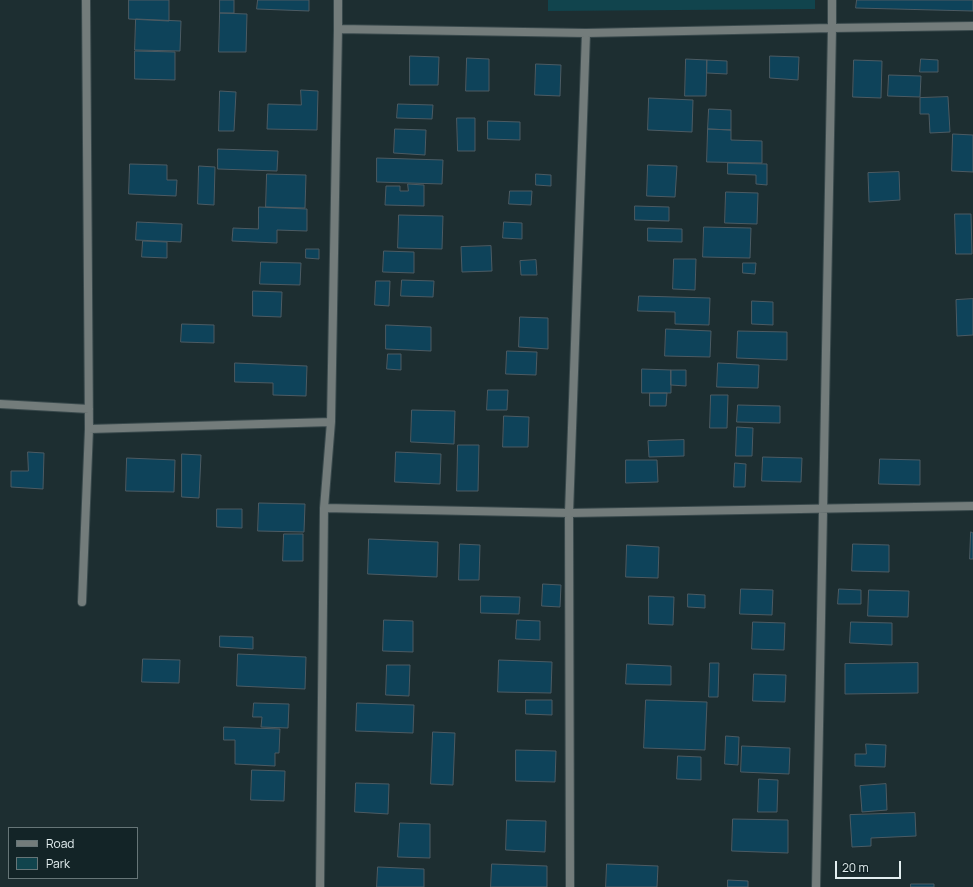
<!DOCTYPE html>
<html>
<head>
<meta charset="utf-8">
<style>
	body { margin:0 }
	#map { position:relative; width:973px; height:887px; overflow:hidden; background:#1d2e31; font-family:Manrope,sans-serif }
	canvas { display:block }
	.legend { position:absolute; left:8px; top:827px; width:130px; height:52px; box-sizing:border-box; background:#132427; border:1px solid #667577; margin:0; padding:5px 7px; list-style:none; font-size:12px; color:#e3eef0 }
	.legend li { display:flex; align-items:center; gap:8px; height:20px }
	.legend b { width:20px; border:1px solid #667577 }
	.scale { position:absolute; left:835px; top:861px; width:66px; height:18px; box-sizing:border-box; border:2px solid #e3eef0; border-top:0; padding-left:5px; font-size:12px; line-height:14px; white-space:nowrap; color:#e3eef0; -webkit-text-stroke:3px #132427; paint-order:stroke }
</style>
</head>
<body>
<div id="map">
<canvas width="973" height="887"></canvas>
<ul class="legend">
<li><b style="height:5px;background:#737c7b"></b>Road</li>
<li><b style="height:11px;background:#11444d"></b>Park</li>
</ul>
<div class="scale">20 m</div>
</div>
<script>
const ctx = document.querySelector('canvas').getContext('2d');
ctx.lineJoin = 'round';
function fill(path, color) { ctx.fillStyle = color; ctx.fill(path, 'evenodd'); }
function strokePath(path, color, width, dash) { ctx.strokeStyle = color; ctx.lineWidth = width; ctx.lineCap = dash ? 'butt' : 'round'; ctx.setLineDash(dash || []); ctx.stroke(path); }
fill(new Path2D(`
	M548,0H815V9L548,11Z`), '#11444d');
const building = new Path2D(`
	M129,0H169V21L129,19Z
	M220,0H234V13H220Z
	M258,0H309V11L257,9Z
	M857,0H973V11L856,8Z
	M220,13L247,14L246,52H219Z
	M136,19L181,21L180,51L135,50Z
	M135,51L175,52V80L135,79Z
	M410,56L439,57L438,85H410Z
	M770,56L799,57L798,80L770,78Z
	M467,58L489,59V91H466Z
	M686,59L707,60L706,96H685Z
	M921,59L938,60V72H920Z
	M707,60L727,61V74L707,73Z
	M854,60L882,61L881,98L853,97Z
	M536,64L561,65L560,96L535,95Z
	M889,75L921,76L920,97L888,96Z
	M301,90L318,91L317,130L267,129L268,104L301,105Z
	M220,91L236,92L234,131H219Z
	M948,97L950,132L930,133L929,114H920V98Z
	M649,98L693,100L692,132L648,130Z
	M398,104L433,105L432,119L397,118Z
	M709,109L731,110V130L708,129Z
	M457,118H475V151H458Z
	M488,121L520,122V140L488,139Z
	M395,129L426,130L425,155L394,153Z
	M708,129L731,130V140L762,141V163L707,162Z
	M953,134L973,135V172L952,171Z
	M218,149L278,151L277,171L218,169Z
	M377,158L443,160L442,184L377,182Z
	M728,163L767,164V185L756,184V175L728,174Z
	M130,164L167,165V180H177L176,196L129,194Z
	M648,165L677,166L675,197L647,196Z
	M199,166L215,167L214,205L198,204Z
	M899,172L900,200L869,202L868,173Z
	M267,174L306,175L305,208L266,207Z
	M536,174L551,175V186L536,185Z
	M408,184L424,185V206L385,205L386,186H400V191H408Z
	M510,191H532L531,205L509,204Z
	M726,192L758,193L757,224L725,223Z
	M635,206L669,207V221L635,220Z
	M259,207L307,209V231L277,230V243L232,241L233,228L258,229Z
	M955,214H971L972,254H956Z
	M399,215L443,216L442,249L398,248Z
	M137,222L182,224L181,242L136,240Z
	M504,222L522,223V239L503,238Z
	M704,227L751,228L750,258L703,257Z
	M648,228L682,229V242L648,241Z
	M143,241L167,242V258L142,257Z
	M491,246L492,271L462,272L461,247Z
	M306,249H319V259L306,258Z
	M384,251L414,252V273L383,272Z
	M674,259H696L695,290L673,289Z
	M536,260L537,275H521L520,261Z
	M261,262L301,263L300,285L260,284Z
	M743,263H756L755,274L743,273Z
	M402,280L434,281L433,297L401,296Z
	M376,281H390L389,306L375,305Z
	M253,291L282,292L281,317L253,316Z
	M639,296L710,298L709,325L675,324V312L638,311Z
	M973,299V335L957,336L956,300Z
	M752,301L773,302V325L752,324Z
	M520,317L548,318V349L519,347Z
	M182,324L214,325V343L181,342Z
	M386,325L431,327V351L386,349Z
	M666,329L711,331L710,357L665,356Z
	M738,331L787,332V360L737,358Z
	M507,351L537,352L536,375L506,374Z
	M388,354H401V370L387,369Z
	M235,363L307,366L306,396L273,395V383L235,382Z
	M718,363L759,365L758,388L717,387Z
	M642,369L671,370V393H642Z
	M671,370H686V386L671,385Z
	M488,390H508L507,410H487Z
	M650,393H667L666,406H650Z
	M711,395H728L727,428H710Z
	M738,405L780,406V423L737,422Z
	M412,410L455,411L454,444L411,442Z
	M504,416L529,417L528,447H503Z
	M737,427L753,428L752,456H736Z
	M684,440V456L649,457L648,441Z
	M458,445H479L478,491H457Z
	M28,452L44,453L43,489L11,487V471H28Z
	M396,452L441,454L440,484L395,482Z
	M182,454L201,455L199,498L182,497Z
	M763,457L802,458L801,482L762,481Z
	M127,458L175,460L174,492L126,491Z
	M880,459L920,460V485L879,484Z
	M626,460H657L658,482L626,483Z
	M735,463L746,464L745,487H734Z
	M259,503L305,504L304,532L258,531Z
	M217,509H242V528L217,527Z
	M971,532L973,533V559H970Z
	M284,534H303V561H283Z
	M369,539L438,542L437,577L368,574Z
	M460,544L480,545L479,580H459Z
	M853,544L889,545V572L852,571Z
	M627,545L659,547L658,578L626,577Z
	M543,584L561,585L560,607L542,606Z
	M741,589L773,590L772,615L740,614Z
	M839,589L861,590V604H838Z
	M869,590L909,591L908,617L868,616Z
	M688,594L705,595V608L688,607Z
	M481,596L520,597L519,614L481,613Z
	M649,596L674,597L673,625L649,624Z
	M384,620L413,621V652L383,651Z
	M517,620L540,621V640L516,639Z
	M753,622L785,623L784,650L752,649Z
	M851,622L892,623V645L850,643Z
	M220,636L253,637V649L220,647Z
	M238,654L306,657L305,689L237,686Z
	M143,659L180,660L179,683L142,682Z
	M499,660L552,662L551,693L498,692Z
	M710,663H719L718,697H709Z
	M918,663V693L845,694V664Z
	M627,664L671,666V685L626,684Z
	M387,665H410L409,696L386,695Z
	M754,674L786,675L785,702L753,701Z
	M526,700H552V715L526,714Z
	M646,700L707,702L705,750L644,748Z
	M254,703L289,704L288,728L261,727L262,717H253Z
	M357,703L414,705L413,733L356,731Z
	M224,727L280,729L279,753H275V766L235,764V740H224Z
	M433,732L455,733L453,785L431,784Z
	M726,736L739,737L738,765L725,764Z
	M866,744L886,745L885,767L855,766V754H866Z
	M742,746L790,748L789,774L741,772Z
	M516,750L556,751L555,782L516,781Z
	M678,756L701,757V780L677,779Z
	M252,770L285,771L284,801L251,800Z
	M759,779L778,780L777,812H758Z
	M356,783L389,784L388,814L355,812Z
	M886,784L887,810L862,812L860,786Z
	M915,813L916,836L871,838V846L852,847L850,815Z
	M733,819L788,820V853L732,851Z
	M507,820L546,821L545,852L506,850Z
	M400,823L430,824V858L398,857Z
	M492,864L547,866V887H491Z
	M607,864L658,866L657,887H606Z
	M378,867L424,869V887H377Z
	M728,880L748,881V887H728Z
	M911,884H934V887H911Z`);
fill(building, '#0e435a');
strokePath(building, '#4c5b63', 1);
const minor = new Path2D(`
	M338,29L586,33L832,28L973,26
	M0,404L89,409
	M89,429L331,422
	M324,508L569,513L973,506
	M82,602L89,429L86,0
	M320,887L324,508L331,422L338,29V0
	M570,887L569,513L586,33
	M816,887L832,28V0`);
strokePath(minor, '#39494c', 10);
strokePath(minor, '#737c7b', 8);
</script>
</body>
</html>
